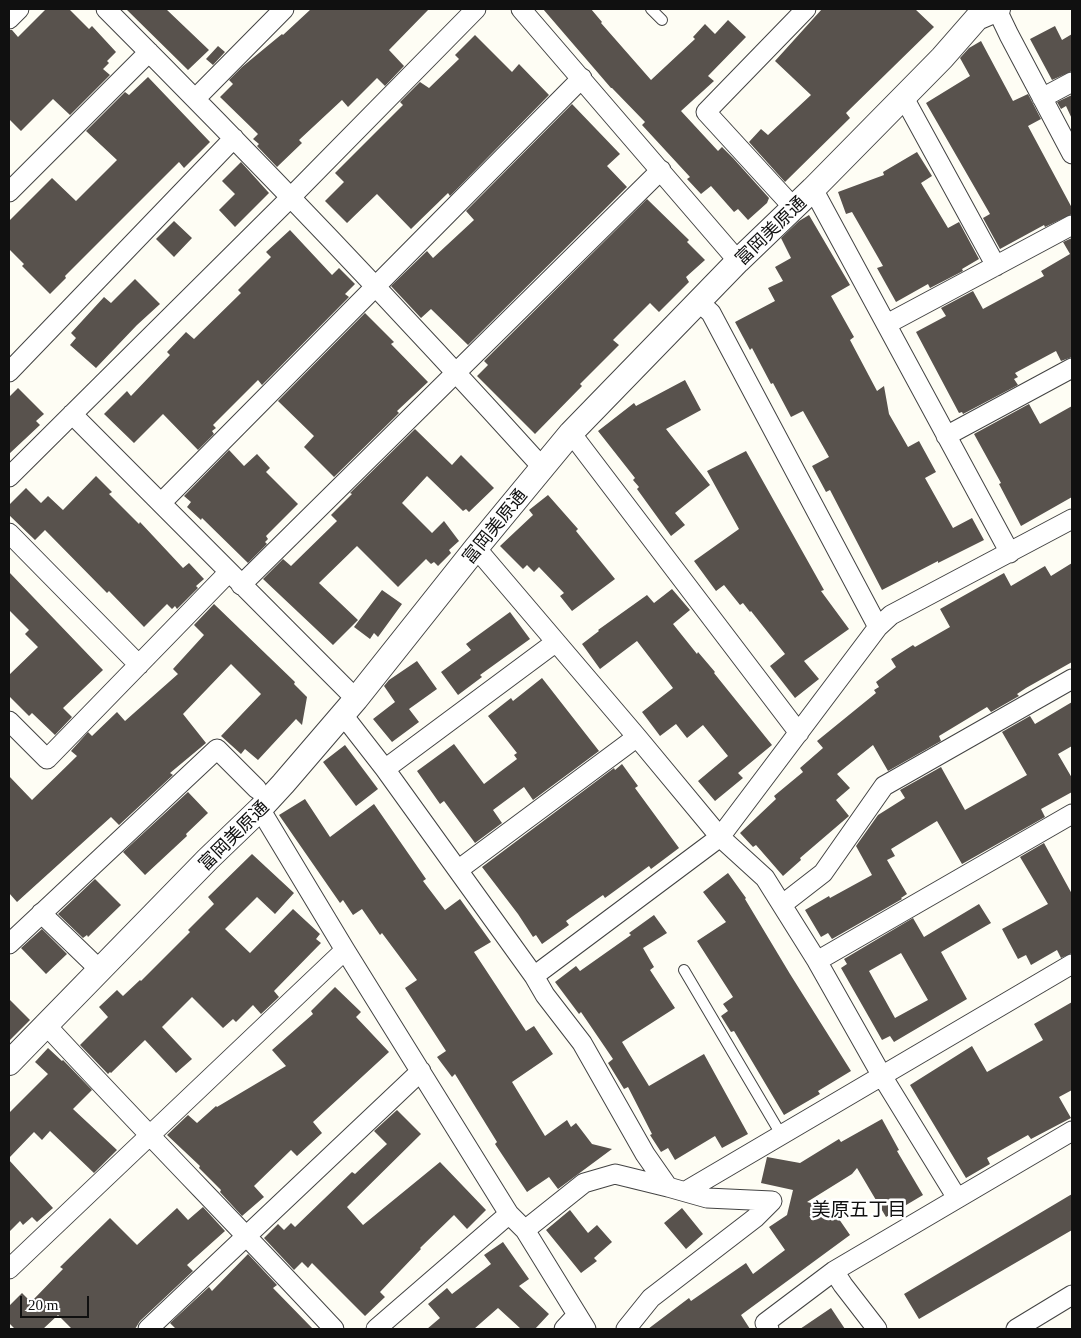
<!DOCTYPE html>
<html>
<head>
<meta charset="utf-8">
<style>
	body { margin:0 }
	#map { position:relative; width:1081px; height:1338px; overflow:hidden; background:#fefdf4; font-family:Georgia,serif }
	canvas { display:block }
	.frame { position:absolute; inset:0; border:10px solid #101010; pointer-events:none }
	.scale { position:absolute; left:20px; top:1296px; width:69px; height:22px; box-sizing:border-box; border:2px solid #101010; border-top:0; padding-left:6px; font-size:15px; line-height:18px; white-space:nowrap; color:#101010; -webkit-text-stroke:4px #fff; paint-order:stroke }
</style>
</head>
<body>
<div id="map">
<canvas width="1081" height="1338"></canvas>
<div class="frame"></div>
<div class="scale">20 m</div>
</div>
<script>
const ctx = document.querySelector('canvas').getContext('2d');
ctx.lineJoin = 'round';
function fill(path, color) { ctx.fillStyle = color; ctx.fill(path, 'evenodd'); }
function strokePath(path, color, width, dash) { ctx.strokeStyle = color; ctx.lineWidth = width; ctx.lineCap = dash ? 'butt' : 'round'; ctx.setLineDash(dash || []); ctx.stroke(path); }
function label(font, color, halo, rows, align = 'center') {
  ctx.font = font + ' Georgia,"Noto Sans JP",serif'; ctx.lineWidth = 5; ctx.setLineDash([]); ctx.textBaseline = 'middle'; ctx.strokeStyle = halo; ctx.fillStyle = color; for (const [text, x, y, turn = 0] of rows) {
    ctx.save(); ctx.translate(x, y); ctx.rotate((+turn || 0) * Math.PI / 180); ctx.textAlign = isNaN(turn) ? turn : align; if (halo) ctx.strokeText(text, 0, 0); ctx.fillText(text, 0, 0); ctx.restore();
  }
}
fill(new Path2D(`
	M46,9H69L89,29L92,26L116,52L107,61L109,63L103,69L110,75L70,115L53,99L21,131L9,119V30H12L18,37Z
	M126,9H166L209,50L188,70Z
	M311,9H429L389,50L404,66L385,86L377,78L348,107L342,100L299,140L302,143L277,167L257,146L259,144L253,139L258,134L220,97L233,84L229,80L242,67L282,34L283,35Z
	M543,9H591L602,22L601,23L651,80L695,39L693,37L705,24L715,34L728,20L746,37L708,76L714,81L681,111L718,151L722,147L733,158L769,198L767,203L748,220L738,209L734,212L711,186L701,194L687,179L690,177L642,125L645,122L612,88H611Z
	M822,9H915L934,27L846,113L850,118L785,182L749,142L761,129L768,135L811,95L775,61Z
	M1055,26L1062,40L1072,34V71L1052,80L1030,39Z
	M475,35L512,72L519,64L549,95L450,196L448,193L411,229L377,194L347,223L325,201L344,182L335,173L403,105L400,102L420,82L429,88L459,59L455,55Z
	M981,41L1013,101L1028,94L1041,119L1028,126L1072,208V214L1045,227L1044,225L1000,249L983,218L990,214L926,103L970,76L960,58L969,48Z
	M218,46L225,52L213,65L206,59Z
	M148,77L210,142L184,168L179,162L65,276L66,278L50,294L22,266L24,264L9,249V221L52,178L76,201L117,160L86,131L125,92L129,95Z
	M1072,95V119L1066,106L1061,109L1057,102Z
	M572,104L620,154L607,166L627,187L468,345L431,309L421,318L391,286L427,251L433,258L474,220L466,211Z
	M917,152L932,176L921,183L948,228L959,222L979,259L962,269L963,271L930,288L928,284L896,302L877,268L883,266L852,212L846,214L838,192L884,175L883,172Z
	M241,162L269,193L235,227L219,210L235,194L222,181Z
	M647,199L689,240L687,242L705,260L686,277L689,282L659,312L650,303L613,340L619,345L580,384L582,386L535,434L477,376L488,365L484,361Z
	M809,215L850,285L831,296L854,337L850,340L877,391L884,386L889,414L908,447L919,441L936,472L925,478L953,528L972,518L984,540L938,563V561L882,590L830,490L826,492L812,466L829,457L803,411L791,417L773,383L771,384L752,348L750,350L735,322L775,301L768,288L783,281L775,267L791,258L781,238L799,221Z
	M174,221L192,238L174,257L156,239Z
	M290,230L332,275L339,268L355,284L345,294L349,297L262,385L258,380L213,425L216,428L212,431L214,434L198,450L163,414L134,443L104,414L127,391L131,396L170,355L167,352L186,332L194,339L241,293L238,290L271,257L266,252Z
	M1072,238V357L1061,361L1056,351L1015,373L1018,377L1014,379L1018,385L963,414L962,412L959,413L916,332L946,316L941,308L973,291L983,309L1044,276L1041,271L1070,254L1063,242Z
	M135,279L160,304L137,325L96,368L70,345L76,338L71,333L104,297L111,303Z
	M365,313L394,342L391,344L428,382L397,411L399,413L334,477L304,447L314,436L278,401Z
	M685,380L701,410L666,429L710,485L675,513L685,525L671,536L637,489L639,487L633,480L635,478L598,431L634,403L636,406Z
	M18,388L44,414L36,421L40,425L9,454V397Z
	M1029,404L1040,424L1072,406V497L1021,526L999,484L1001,483L974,434Z
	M415,429L452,465L461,455L494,488L469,512L466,509L463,511L427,476L402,503L432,533L444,521L459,541L449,550L451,553L438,566L434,562L431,564L426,559L398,587L357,546L319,583L358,620L333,645L263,579L283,559L291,566L337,521L331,515L352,494L350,493Z
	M229,450L244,466L257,454L270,468L266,472L298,504L266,536L268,539L265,542L267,544L248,563L202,518L201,520L187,507L191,502L184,496Z
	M746,451L824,590L821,591L849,629L804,661L819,679L795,698L770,666L785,654L751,611L750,612L743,603L740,605L724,585L716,591L694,561L739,529L707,471Z
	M96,476L112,492L109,494L139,524L140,522L183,568L189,563L204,579L196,586L198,588L177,609L175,606L172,609L167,604L144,627L109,591L107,593L45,530L35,540L9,515V505L26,488L41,503L48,496L63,510Z
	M548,495L578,529L576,531L615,579L572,611L560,596L564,593L539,567L534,572L527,565L523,569L500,546L533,515L529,510Z
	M1072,563V662L1026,688L1017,694L1019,696L991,712L987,707L939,736L941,741L888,771L873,745L837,774L850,788L836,800L849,816L800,858L801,860L783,876L756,845L753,847L740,833L776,799L774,796L803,772L800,768L823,748L817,741L876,693L874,690L879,687L876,682L896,667L891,659L913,645L915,647L950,627L940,609L1004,573L1011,586L1045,566L1051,576Z
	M9,572L103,670L63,708L72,717L55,735L32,713L29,716L9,696V675L38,647L25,634L29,630L9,610Z
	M672,589L690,610L673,624L697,654L698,652L715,672L714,673L772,745L738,773L743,778L715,801L698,781L728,756L703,725L687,738L676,724L660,736L642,712L673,688L637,641L600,669L582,644L599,631L598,630L647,595L654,603Z
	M382,590L402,604L378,637L374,633L370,639L354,627Z
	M214,604L295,682L294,684L307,697L302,725L296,719L258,760L245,749L241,754L221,736L261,694L231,664L183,714L206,743L170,773L173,775L119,825L111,817L17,902L9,893V776L32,800L77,756L71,751L88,732L92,736L117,712L125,721L178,674L173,669L204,635L194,625Z
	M510,612L530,639L480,675L482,677L458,695L441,672L471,650L466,644Z
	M417,661L437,689L409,709L419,722L392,742L373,719L395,702L384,686L389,680Z
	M542,678L599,751L533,800L524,787L493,810L502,823L475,843L444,801L440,804L417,771L454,744L484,784L517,759L514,755L517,753L488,716L511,698L513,701Z
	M1072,702V746L1058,754L1072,778V792L1041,809L1045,817L962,864L937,821L891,849L895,856L887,860L907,894L901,898L902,899L832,939L828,933L821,937L805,910L829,896L830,898L872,875L856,846L878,815L905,798L900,790L941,767L965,810L1027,775L1002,732L1030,716L1035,724Z
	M345,745L378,789L356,806L323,762Z
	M622,764L638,786L635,788L679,848L651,869L649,866L605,898L603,895L566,921L569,925L542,944L536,935L533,937L518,914L482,867L614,768L615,770Z
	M188,792L208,813L186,834L187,836L145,875L123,852Z
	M305,799L330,837L374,804L426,879L423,881L445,910L460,899L491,942L474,952L526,1031L534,1026L553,1054L512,1082L545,1136L567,1120L571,1127L576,1123L592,1144L612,1149L558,1189L549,1177L527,1192L495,1144L497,1142L455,1074L452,1077L437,1057L446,1051L405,988L417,980L382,933L380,935L362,909L353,915L343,900L340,903L279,815Z
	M1044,843L1072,894V953L1061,958L1057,950L1031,965L1026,955L1018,959L1002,929L1048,904L1020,857Z
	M252,854L294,893L275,914L257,897L225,929L250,953L293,909L320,934L316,939L321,943L274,991L279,997L261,1014L253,1005L236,1022L233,1019L223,1028L192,997L162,1027L192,1059L176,1073L145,1040L111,1073L110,1072L108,1074L80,1045L108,1017L99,1007L117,990L123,996L140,980L141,981L190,932L188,930L214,904L208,897Z
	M728,873L746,898L745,899L790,974L851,1071L818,1091L820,1094L784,1115L734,1031L731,1032L721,1016L728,1011L723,1004L733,997L697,941L726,922L703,892Z
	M95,879L121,905L88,937L87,935L83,938L58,914Z
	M979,904L991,923L941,952L967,999L894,1042L890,1036L882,1040L841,968L847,964L844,959L913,918L924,937ZM901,953L928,1000L895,1018L869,971Z
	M654,915L667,933L643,948L654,967L650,970L675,1008L622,1042L649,1086L704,1054L748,1134L722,1148L715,1136L675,1160L668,1148L661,1152L650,1135L652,1134L628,1087L624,1089L608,1063L613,1059L581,1012L579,1014L555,982L576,966L580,971L631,935L629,933Z
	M42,929L67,954L46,974L21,948Z
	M335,987L361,1012L356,1017L389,1052L313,1122L322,1133L297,1156L291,1150L254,1186L264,1197L242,1216L220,1192L221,1190L199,1168L200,1166L167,1135L188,1115L197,1123L216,1106L217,1107L286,1066L272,1050L313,1014L311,1011Z
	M9,999L30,1020L9,1041Z
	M1072,1002V1090L1059,1097L1071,1118L1031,1139L1028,1135L987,1158L990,1164L966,1178L910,1085L972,1046L987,1072L1043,1040L1034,1024Z
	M48,1048L62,1061L63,1060L92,1090L73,1109L117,1150L94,1173L50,1131L42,1140L34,1132L9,1158V1113L48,1074L35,1062Z
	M397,1110L421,1134L347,1207L363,1225L440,1162L486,1210L467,1229L454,1215L420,1248L421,1249L380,1292L385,1297L365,1316L312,1263L308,1268L302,1262L294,1270L264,1238L278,1224L284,1230L291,1223L295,1227L352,1172L355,1174L387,1144L374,1131Z
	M882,1119L899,1150L897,1151L923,1195L886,1217L857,1168L852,1174L807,1202L832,1209L850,1235L741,1315L750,1329H648L689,1298L691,1301L746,1263L753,1274L785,1250L769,1227L787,1215L793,1190L761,1183L767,1157L800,1163L839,1139L841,1142Z
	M9,1160L53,1208L37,1222L32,1217L23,1225L20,1221L9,1232Z
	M1072,1194V1230L919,1319L904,1294Z
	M203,1207L225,1231L187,1265L193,1271L140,1321L135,1329H72L58,1315L43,1329H15L9,1323V1306L22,1293L31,1302L63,1269L60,1267L110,1218L137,1245L177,1208L188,1220Z
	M682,1208L703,1234L686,1249L664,1223Z
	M570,1210L588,1233L597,1225L612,1242L594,1258L597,1261L581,1273L546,1230Z
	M503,1242L529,1279L519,1286L549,1314L535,1329H521L498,1308L474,1329H427L440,1318L428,1304L447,1288L452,1294L491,1264L484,1255Z
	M248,1254L277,1285L273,1288L313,1329H176L170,1323L209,1287L212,1291Z
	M831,1308L845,1329H800Z`), '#58524d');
const service = new Path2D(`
	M651,9L662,20
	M684,970L782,1136`);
const minor = new Path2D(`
	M106,9C255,158 401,311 542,467
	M521,9L738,261
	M997,10L1009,35L1072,154
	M9,19L19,9
	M903,96L996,266
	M1042,98L1072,82
	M195,99L284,9
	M813,189L1010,553
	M9,192L149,52
	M793,207L706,112L806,9
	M699,302L711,313L878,627
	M887,324L1072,225
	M9,372L234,138
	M72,414L356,699
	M571,433L799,733
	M946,436L1072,368
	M9,477L291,197L476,9
	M161,503L582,78
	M9,533L139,665
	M476,548L637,737L720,837L765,878L817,961L882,1076L957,1198
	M241,585L661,170
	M343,715L385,769L534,976L545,995L582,1043L645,1154L668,1187L707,1198L772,1201L755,1218L651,1298L626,1329
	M9,721L47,759L229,572
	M385,769L556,642
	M260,809L345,950L509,1214L525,1230L586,1329
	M458,870L637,737
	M783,904L823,873L884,786L1072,679
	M41,913L100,970
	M9,944L217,749L257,789
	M817,961L1072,814
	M534,976L720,837L878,627L891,615L1072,519
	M46,1025C141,1128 239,1227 334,1329
	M686,1191L1072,964
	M525,1230L584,1183L615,1174L668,1187
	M9,1269L345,950
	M834,1271L843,1285L877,1329
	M148,1329L421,1071
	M376,1329L509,1214
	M564,1329L577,1315
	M769,1329L765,1323L834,1271L1072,1131
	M1016,1329L1072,1295`);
const tertiary = new Path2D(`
	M9,1063L208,859L260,809L283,784L356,699L476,548L571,433L738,261L813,189L942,58L977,18L998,9`);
strokePath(service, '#434343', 12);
strokePath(minor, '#434343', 21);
strokePath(tertiary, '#434343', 26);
strokePath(service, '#fff', 10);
strokePath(minor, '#fff', 19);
strokePath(tertiary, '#fff', 24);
label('18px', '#101010', '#fff', [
	["富岡美原通",770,230,-44],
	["富岡美原通",494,526,-51],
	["富岡美原通",233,835,-45]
]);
label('19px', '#101010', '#fff', [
	["美原五丁目",859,1209]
]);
</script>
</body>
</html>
